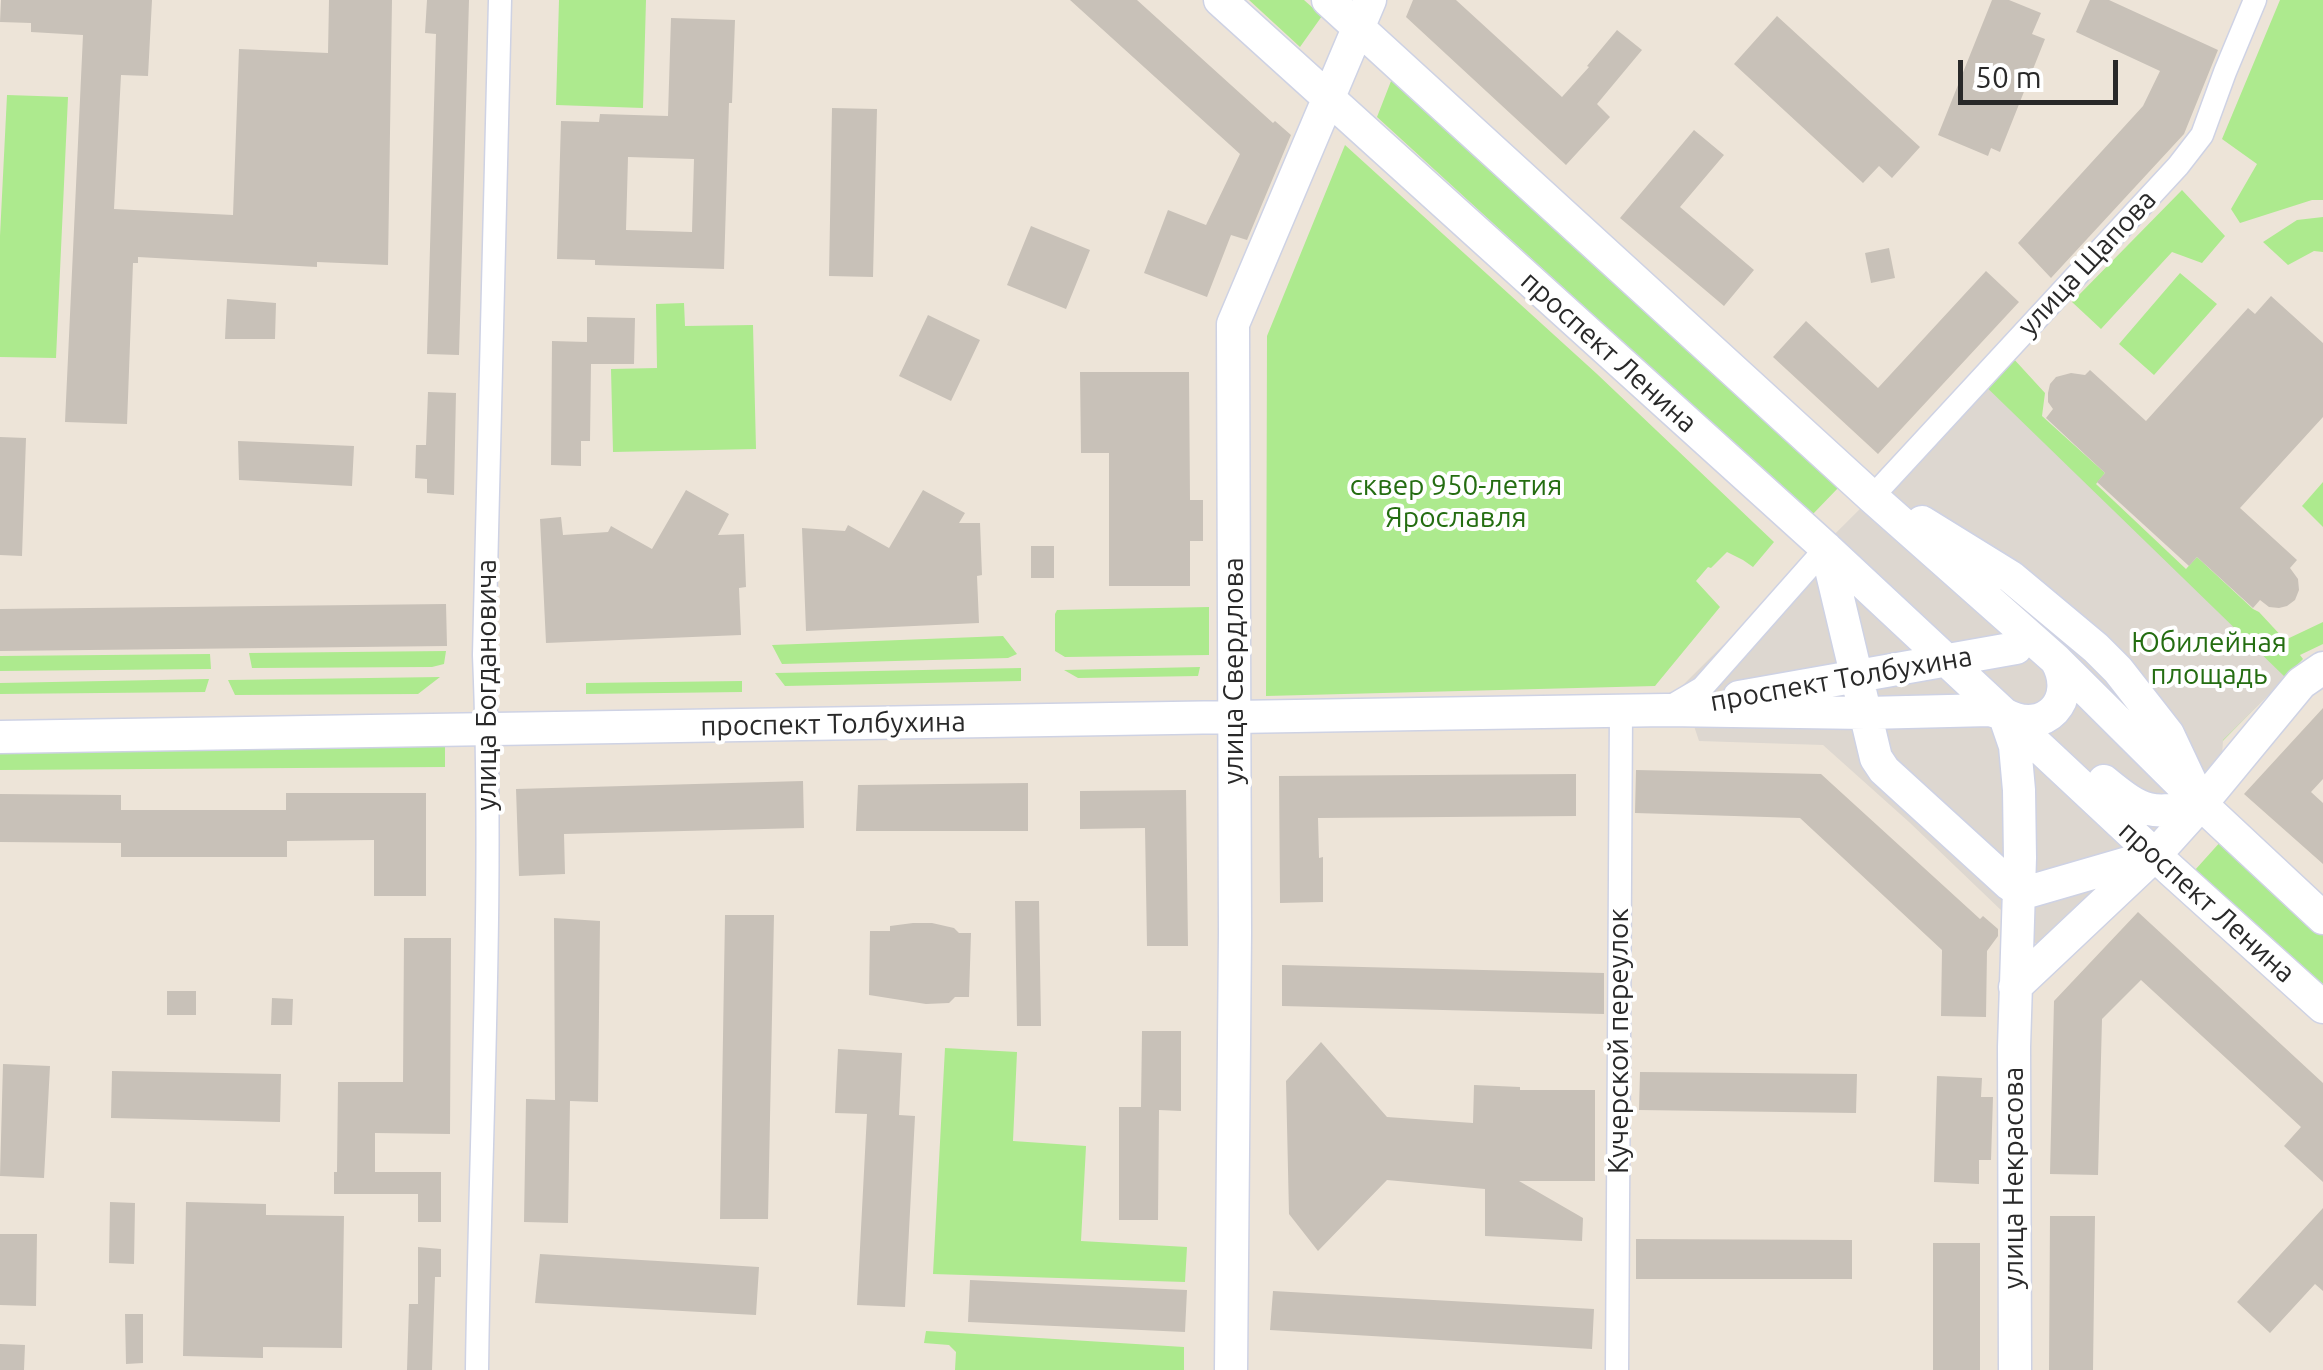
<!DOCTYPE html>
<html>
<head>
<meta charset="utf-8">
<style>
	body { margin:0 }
	#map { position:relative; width:2323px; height:1370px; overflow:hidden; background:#ede4d8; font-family:Ubuntu,sans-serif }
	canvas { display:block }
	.scale { position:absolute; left:1958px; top:60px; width:160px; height:45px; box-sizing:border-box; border:5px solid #292929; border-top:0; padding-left:12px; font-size:30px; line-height:35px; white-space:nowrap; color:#292929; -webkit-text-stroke:8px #fff; paint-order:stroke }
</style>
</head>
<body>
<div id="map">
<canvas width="2323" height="1370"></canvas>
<div class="scale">50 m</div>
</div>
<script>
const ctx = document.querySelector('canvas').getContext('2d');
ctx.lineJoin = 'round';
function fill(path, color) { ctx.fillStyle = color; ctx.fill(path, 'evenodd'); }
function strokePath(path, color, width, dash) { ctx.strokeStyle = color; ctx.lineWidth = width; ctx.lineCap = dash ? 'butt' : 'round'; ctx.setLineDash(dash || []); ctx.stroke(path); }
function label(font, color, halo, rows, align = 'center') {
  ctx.font = font + ' Ubuntu,sans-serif'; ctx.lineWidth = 8; ctx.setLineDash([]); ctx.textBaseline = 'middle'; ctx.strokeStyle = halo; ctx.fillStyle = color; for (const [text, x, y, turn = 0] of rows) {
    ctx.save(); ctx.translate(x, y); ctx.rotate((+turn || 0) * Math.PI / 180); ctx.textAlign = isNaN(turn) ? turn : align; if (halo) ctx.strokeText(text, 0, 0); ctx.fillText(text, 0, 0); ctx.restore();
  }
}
fill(new Path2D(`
	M559,0H646L643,108L556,105Z
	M1249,0H1304L1322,16L1300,47Z
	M2280,0H2323V200H2312L2240,223L2231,209L2257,164L2222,139Z
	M1393,76L1839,487L1812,515L1377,117Z
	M7,95L68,97L56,358L0,357V236Z
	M1345,145L1597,374L1774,542L1753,567L1743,560L1727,552L1711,568L1708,567L1696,581L1720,607L1655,686L1266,696L1267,336Z
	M2182,190L2225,236L2202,263L2172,252L2101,329L2072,302Z
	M2323,217V252L2314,251L2288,265L2263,242L2297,220Z
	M2180,273L2217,304L2154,375L2119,344Z
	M684,303L685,326L753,325L756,449L613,452L611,369L657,368L656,304Z
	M2012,357L2045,393L2042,416L2105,473L2096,484L2186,569L2197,557L2253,609L2259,612L2285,640L2323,622V644L2300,655L2303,659L2215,749L1904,478Z
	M2323,482V527L2302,506Z
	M1209,607V655L1065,657L1055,651V614L1057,610Z
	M1003,636L1017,654L1008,658L782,664L772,645Z
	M446,651L444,664L432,667L252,668L249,653Z
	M210,654L211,669L0,671V656Z
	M1200,667L1198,676L1078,678L1064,670Z
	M1021,668V681L785,686L775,673Z
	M440,677L418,694L235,695L228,680Z
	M209,679L205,692L0,694V683Z
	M742,681V692L586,694V683Z
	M445,744V767L0,770V747Z
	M2222,840L2323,932V987L2195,870Z
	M945,1048L1017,1052L1013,1141L1086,1146L1081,1241L1187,1247L1185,1282L933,1274Z
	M926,1331L1184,1347V1370H955L956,1352L949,1345L924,1343Z`), '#adea8e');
fill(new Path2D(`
	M1975,376L2286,678L2223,740L2219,805L2051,958L1909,822L1823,745L1699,741L1681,687L1872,497Z`), '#ddd7d0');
fill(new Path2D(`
	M1,0H152L148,76L121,75L114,209L233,215L239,49L328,53L329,0H392L388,265L317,262V267L138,257V263H133L127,424L65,422L83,35L31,32V23L0,22Z
	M427,0H469L459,355L427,354L436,34L425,33Z
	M1070,0H1137L1273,123L1275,121L1291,135L1247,240L1231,235L1207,297L1144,273L1168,210L1206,225L1240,154Z
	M1413,0H1456L1562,97L1589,67L1587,66L1617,30L1642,50L1597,104L1610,117L1566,165L1406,17Z
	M1992,0H2009L2041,13L2032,34L2045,39L2000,152L1991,148L1988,156L1938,135Z
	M2090,0H2109L2218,50L2184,134L2051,278L2018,243L2143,106L2160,71L2076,32Z
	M1777,16L1920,147L1892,178L1879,166L1863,183L1734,64Z
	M671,18L735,20L732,103H729L724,269L595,265V260L557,259L561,121L599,122L600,114L668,116ZM628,157L694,159L692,232L626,230Z
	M832,108L877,109L873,277L829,276Z
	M1694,130L1724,155L1680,207L1754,270L1724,306L1620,218Z
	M1031,226L1090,250L1066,309L1007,285Z
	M1889,248L1895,278L1871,283L1865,253Z
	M1986,271L2019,302L1878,454L1773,357L1806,321L1878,388Z
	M2271,296L2323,343V417L2240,508L2297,560L2290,568L2298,579L2299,590L2295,600L2287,606L2279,608L2269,607L2260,600L2253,608L2197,557L2189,566L2097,482L2105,473L2046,418L2053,409L2048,402V393L2050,384L2056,377L2071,373L2085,375L2090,370L2146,421L2248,308L2255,314Z
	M227,299L276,303L275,339H225Z
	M928,315L980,340L951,401L899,376Z
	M587,317L635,318L634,364H591L590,441H581V466L551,465L552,341L587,342Z
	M1080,372H1189L1190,500H1203V541H1190V586H1109V453H1081Z
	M428,392L456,393L454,495L427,493V479L415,478L416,445H426Z
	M0,437L26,438L22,556L0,555Z
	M238,441L354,446L352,486L239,480Z
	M686,490L729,514L718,535L744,534L746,587L739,588L741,635L546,643L540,519L561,517L563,535L608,532L611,526L652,549Z
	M923,490L965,513L959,523H980L982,575L977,576L979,623L806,631L802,528L845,531L848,525L889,548Z
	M1031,546H1054V578H1031Z
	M446,604L447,646L0,651V609Z
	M2323,708V779L2311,792L2323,803V864L2244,794Z
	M1636,770L1821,774L1980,919L1983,916L1998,929V936L1987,951L1986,1017L1941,1016L1942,950L1800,818L1635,813Z
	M1576,774V816L1318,818L1319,858L1323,857V902L1280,903L1279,776Z
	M803,781L804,828L564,834L565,874L519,876L516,789Z
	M1028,783V831H856L858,785Z
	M1186,790L1188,946H1147L1145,828L1080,829V791Z
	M286,793H426V896H374V840L287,841V857H121V843L0,842V794L121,795V810H286Z
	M1015,901H1039L1041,1026H1017Z
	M2138,912L2323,1083V1182L2284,1146L2301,1127L2141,980L2102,1019L2098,1175L2050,1174L2054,1001Z
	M725,915H774L768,1219H720Z
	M554,918L600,921L598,1102L570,1101L568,1223L524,1222L526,1099L555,1100Z
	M913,923H932L954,928L959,933H971L969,997H955L949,1003L926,1004L869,995L870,931H890V926Z
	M404,938H451L450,1134L375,1133V1172H441V1222H418V1194H334V1172H337L338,1082H403Z
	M1282,965L1604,973V1014L1282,1006Z
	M167,991H196V1015H167Z
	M272,998L293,999L292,1025H271Z
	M1142,1031H1181V1111L1159,1110L1158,1220H1119V1107H1141Z
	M1321,1042L1387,1117L1473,1123L1474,1085L1520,1087V1090H1595V1181H1519L1583,1218L1582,1241L1485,1236V1189L1387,1180L1318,1251L1289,1214L1286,1081Z
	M838,1049L902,1053L899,1115L915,1116L905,1307L857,1305L867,1114L835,1113Z
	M3,1064L50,1066L44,1178L0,1176Z
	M112,1071L281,1074L280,1122L111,1118Z
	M1640,1072L1857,1074L1856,1113L1639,1110Z
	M1937,1076L1982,1078L1981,1097H1993L1991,1160H1979V1184L1934,1182Z
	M110,1202L135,1203L134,1264L109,1263Z
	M186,1202L266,1204V1215L344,1216L342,1348L263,1347V1358L183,1356Z
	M2323,1208V1291L2315,1284L2270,1333L2237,1302Z
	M2050,1216H2095L2093,1370H2049Z
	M0,1234H37L36,1306L0,1305Z
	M1636,1239L1852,1240V1279H1636Z
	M1933,1243H1980V1370H1933Z
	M418,1247L441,1249V1277H435L432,1370H407L409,1304H418Z
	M540,1254L759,1267L756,1315L535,1303Z
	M970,1280L1187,1290L1185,1332L968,1322Z
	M1273,1291L1594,1309L1592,1349L1270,1330Z
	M125,1314H143V1363L126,1364Z
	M0,1344L25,1345L24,1370H0Z`), '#c8c1b8');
const street = new Path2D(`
	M1872,497L2178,166L2202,135L2225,72L2255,0
	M1668,708L1702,688L1826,548
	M477,1370C480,1132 494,893 484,655L500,0
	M1617,1370L1621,712`);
const secondary = new Path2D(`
	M1220,0L1826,548L2004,714C2045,737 2079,699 2056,660L1872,497L1328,0
	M1922,522L2011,577L2096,648L2118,670L2168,734L2201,804
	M1826,548L1876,758L1884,770L2009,884L2019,891H2031L2155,855
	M2056,660L2201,804L2323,918
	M1739,697L2016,648
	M2004,714L2015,746L2019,790L2020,858L2014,1047L2015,1370
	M0,737L1666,710L1866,713L1990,710L2004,714L2171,870L2323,1007
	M2104,781C2143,813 2151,816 2201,804
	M2015,987L2155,855L2201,804L2301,683L2323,668
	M1231,1370L1235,932L1233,324L1370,0`);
strokePath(street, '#ced2e4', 25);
strokePath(secondary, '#ced2e4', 35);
strokePath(street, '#fff', 22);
strokePath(secondary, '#fff', 32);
label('28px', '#292929', '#fff', [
	["улица Щапова",2087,263,-47],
	["проспект Ленина",1609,352,42],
	["улица Свердлова",1234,671,-90],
	["проспект Толбухина",1841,679,-10],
	["улица Богдановича",487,685,-90],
	["проспект Толбухина",833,724,-1],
	["проспект Ленина",2207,902,42],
	["Кучерской переулок",1619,1041,-90],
	["улица Некрасова",2014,1178,-90]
]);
label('28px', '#246d11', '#fff', [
	["сквер 950-летия",1456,486],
	["Ярославля",1456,518],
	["Юбилейная",2209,643],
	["площадь",2209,675]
]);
</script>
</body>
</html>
